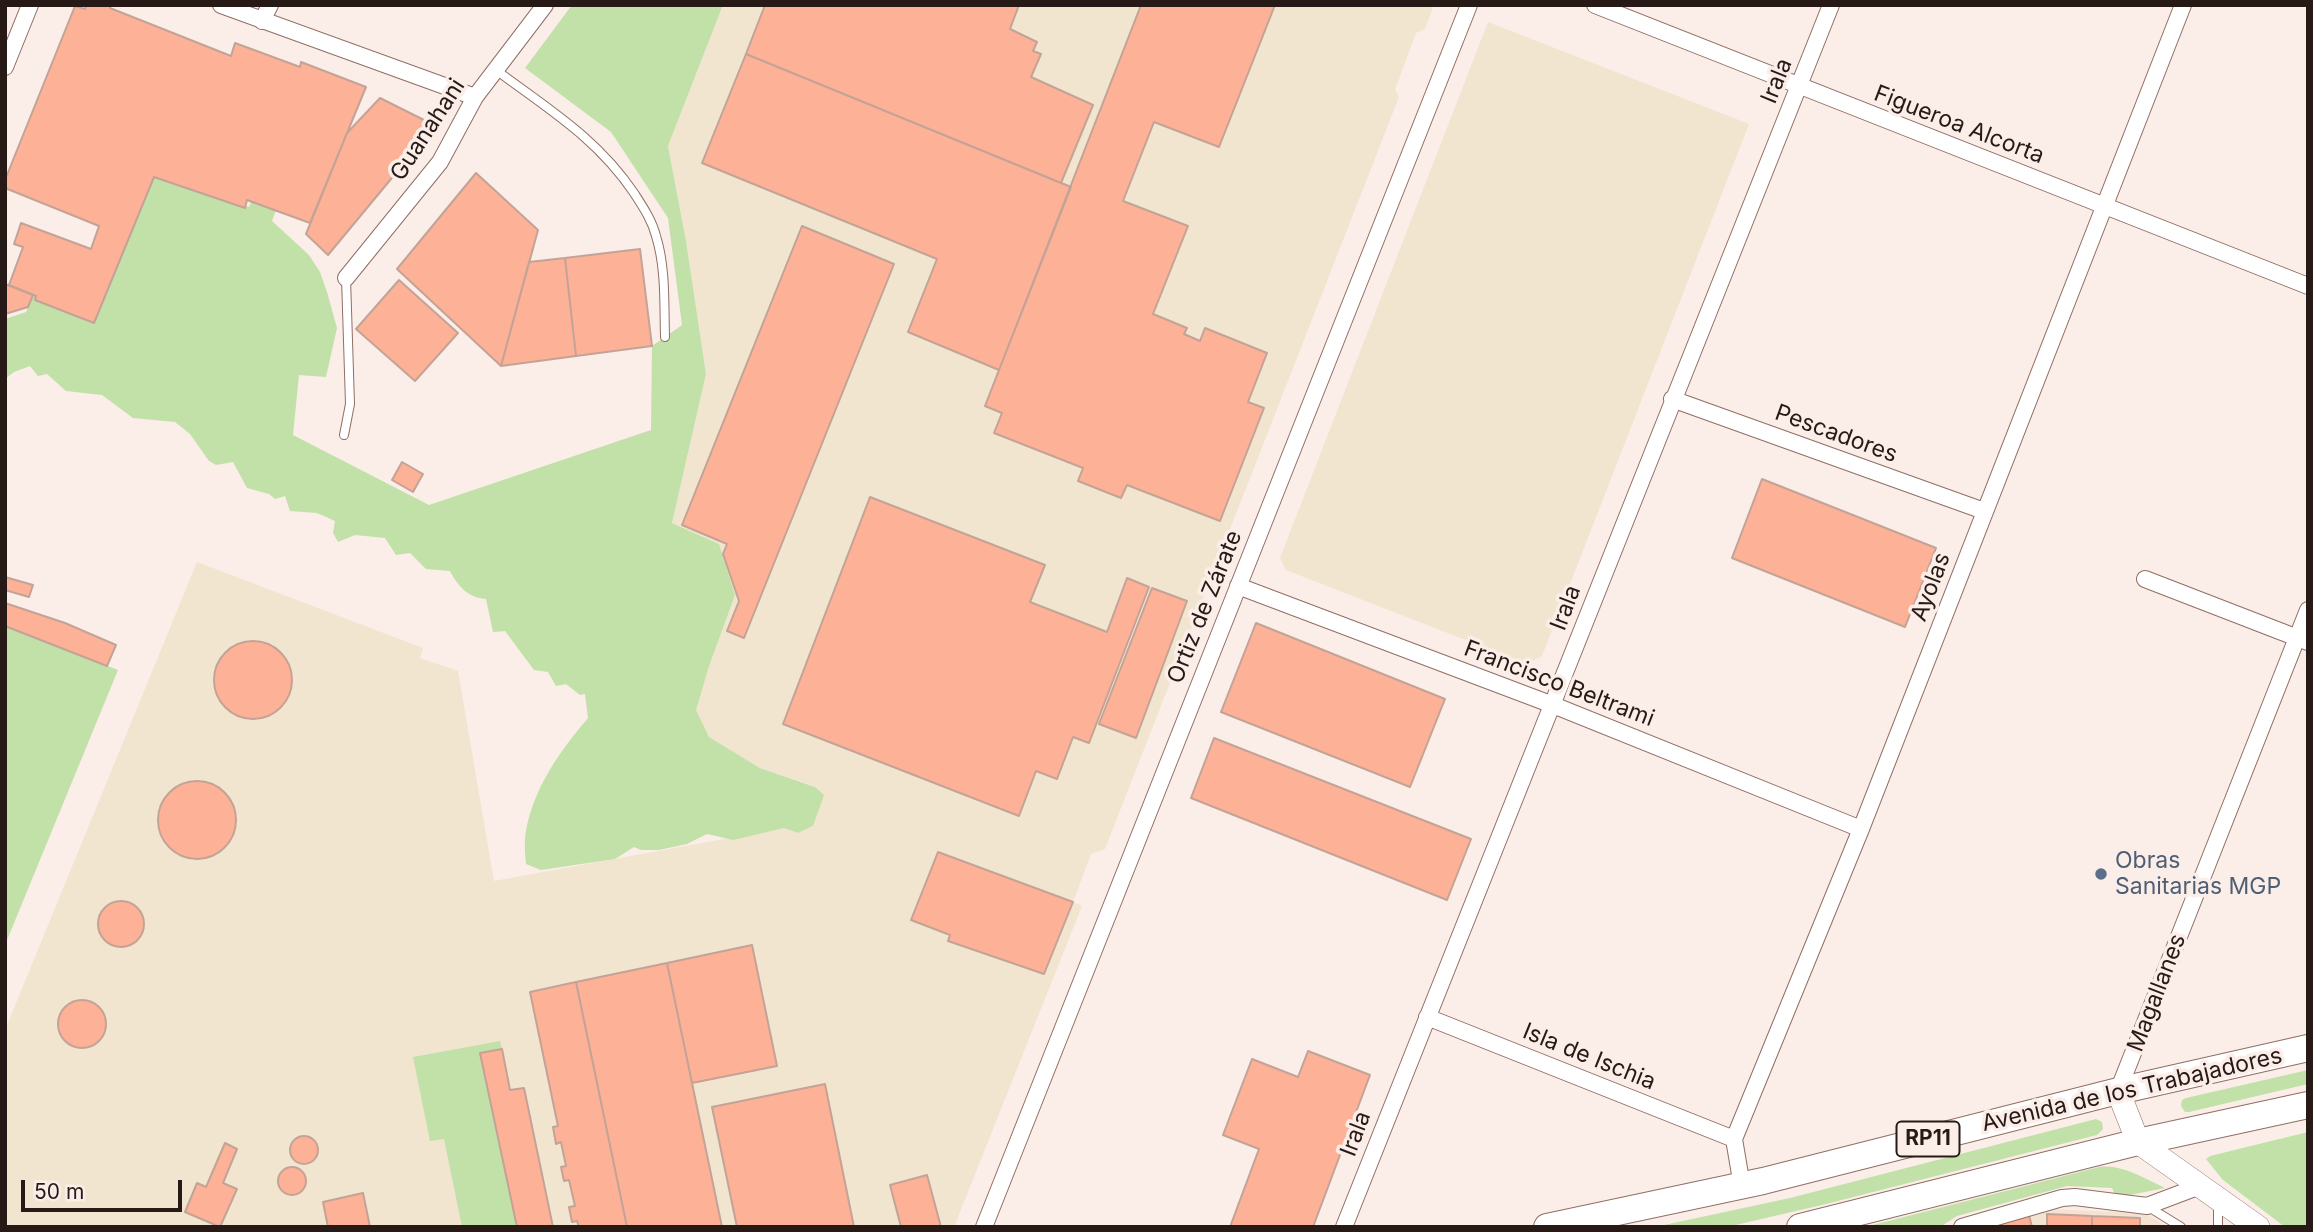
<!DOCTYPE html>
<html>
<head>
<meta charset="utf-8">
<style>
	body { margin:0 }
	#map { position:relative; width:2313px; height:1232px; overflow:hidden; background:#fbede8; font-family:Inter,sans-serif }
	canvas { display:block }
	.frame { position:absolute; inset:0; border:7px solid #271a16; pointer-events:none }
	.scale { position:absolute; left:21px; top:1180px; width:161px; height:32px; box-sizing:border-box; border:4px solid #271a16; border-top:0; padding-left:9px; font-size:21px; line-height:24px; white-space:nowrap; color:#271a16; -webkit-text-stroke:5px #fbede8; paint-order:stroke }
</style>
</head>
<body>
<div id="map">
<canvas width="2313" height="1232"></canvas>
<div class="frame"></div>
<div class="scale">50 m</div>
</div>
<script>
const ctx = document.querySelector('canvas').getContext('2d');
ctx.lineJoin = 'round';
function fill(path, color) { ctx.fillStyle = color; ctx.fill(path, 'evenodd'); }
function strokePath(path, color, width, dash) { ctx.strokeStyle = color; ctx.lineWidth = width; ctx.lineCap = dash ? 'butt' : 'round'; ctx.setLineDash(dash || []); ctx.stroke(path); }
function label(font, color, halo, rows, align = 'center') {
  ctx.font = font + ' Inter,sans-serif'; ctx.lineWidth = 7; ctx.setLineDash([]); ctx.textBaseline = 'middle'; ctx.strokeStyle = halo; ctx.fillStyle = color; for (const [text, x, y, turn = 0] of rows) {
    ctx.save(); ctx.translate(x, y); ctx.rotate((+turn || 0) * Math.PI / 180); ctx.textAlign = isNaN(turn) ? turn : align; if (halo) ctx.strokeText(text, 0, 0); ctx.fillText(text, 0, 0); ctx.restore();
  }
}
fill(new Path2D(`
	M2047,1209L2145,1213L2168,1227H1986Z`), '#f5e3d2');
fill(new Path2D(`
	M723,5H1434L1425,29L1416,33L1395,90L1399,97L1105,849L1091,854L1073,902L1082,906L954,1227H5V1030L197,562L423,648L420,658L458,671L494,881L784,828L798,833L813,826L819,806L814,786L760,768L709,737L693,708L719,544L672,523L706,374L686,241L668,146Z
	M1488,22L1749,124L1542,656L1527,664L1286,570L1280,558Z`), '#f1e5d0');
fill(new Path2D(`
	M572,5H723L668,146L686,241L706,374L672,523L719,544L735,595L709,666L696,710L709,737L760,768L815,787L824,795L813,826L798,833L784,828L733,840L707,834L687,844L659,850H641L634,847L615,859L541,870L526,864C525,853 524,841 526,831C534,787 560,751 588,718L585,694L580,695L566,684L556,686L548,672L534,670L505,631L493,632L486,599C468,597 459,588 450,571L426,569L410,553L396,555L385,538L355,535L338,542L333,533L335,521L317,513L290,511L285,496L275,499L269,494L247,488L233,462L216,465L209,461L190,434L175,422L133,418L102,395L66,391L47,374L38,376L30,366L14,372L5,379V319L26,312L33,295L36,296L35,300L94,322L154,176L249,207L251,202L276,210L272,221L309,255L320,272L327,292L337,328L326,377L299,375L293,435L429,505L651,430L652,346L682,325L668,218L611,132L525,68Z
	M5,626L118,670L5,945Z
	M500,1041L502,1049L480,1053L517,1227H462L444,1139L430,1141L413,1057Z
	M2308,1070V1084L2189,1112H2185L2181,1106L2182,1100L2186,1098Z
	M2096,1119L2102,1122L2103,1129L2097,1135L1826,1204L1727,1227H1655L1790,1198Z
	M2308,1132V1227H2285L2223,1180L2206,1159L2210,1156Z
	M2099,1167C2122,1164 2145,1179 2165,1188L2130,1195H2115L2112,1188L2067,1186L1957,1216L1940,1227H1865Z`), '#c2e1a9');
const building = new Path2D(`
	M86,5H110V8L231,56L235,43L300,67L301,62L366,87L310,223L247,200L245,208L154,177L94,323L35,300L36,296L9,285L23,247L14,244L21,223L91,249L99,226L5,188V180L75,6L85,9Z
	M765,5H1019L1010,29L1037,42L1033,51L1041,54L1031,77L1093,105L1061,183L746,54Z
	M1141,5H1275L1219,147L1154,122L1123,201L1188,226L1153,314L1187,328L1184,334L1200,341L1205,328L1267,353L1248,402L1264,408L1220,521L1127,485L1121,498L1078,481L1083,468L994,433L1002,413L985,406Z
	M746,54L1071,187L999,370L908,332L937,259L702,163Z
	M380,98L426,121L420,144L328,255L306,234L347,133Z
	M476,173L538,230L501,366L397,269Z
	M802,226L894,264L744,638L727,631L739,601L723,554L727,544L682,525Z
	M640,249L652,346L576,356L565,258Z
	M565,258L576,356L501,366L529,262Z
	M399,280L458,333L415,381L356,329Z
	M5,284L33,295L28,307L5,314Z
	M402,462L423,474L413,492L392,480Z
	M1762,479L1936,548L1905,627L1732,558Z
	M870,497L1045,565L1030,602L1107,632L1127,578L1149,587L1089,743L1073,737L1057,779L1036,771L1019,816L783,724Z
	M5,577L33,585L29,597L5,590Z
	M1152,588L1187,601L1136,738L1099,724Z
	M5,603L65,623L116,645L107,666L5,626Z
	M1256,623L1445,699L1410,787L1221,712Z
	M214 680a39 39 0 1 1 78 0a39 39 0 1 1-78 0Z
	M1214,738L1471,839L1447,900L1191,798Z
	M158 820a39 39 0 1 1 78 0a39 39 0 1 1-78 0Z
	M938,852L1073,902L1044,974L948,941L950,935L911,920Z
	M98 924a23 23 0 1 1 46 0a23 23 0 1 1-46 0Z
	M752,945L777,1066L692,1083L667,963Z
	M667,963L722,1227H627L576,982Z
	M576,982L627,1227H579L577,1221L572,1222L569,1207L575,1206L569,1180L564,1181L561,1167L566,1166L561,1142L556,1144L553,1127L558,1126L530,992Z
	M58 1024a24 24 0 1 1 48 0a24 24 0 1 1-48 0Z
	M502,1049L510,1090L524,1088L553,1227H517L480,1053Z
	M1308,1051L1370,1075L1313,1227H1230L1259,1149L1223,1135L1252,1059L1298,1077Z
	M825,1084L854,1227H737L712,1107Z
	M290 1150a14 14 0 1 1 28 0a14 14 0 1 1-28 0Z
	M225,1143L237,1149L223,1183L237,1189L220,1227L185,1212L197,1183L206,1187Z
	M278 1181a14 14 0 1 1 28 0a14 14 0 1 1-28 0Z
	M927,1175L941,1227H901L890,1185Z
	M363,1193L370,1227H328L323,1202Z
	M2047,1214L2092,1216V1227H2047Z
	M2029,1215L2032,1227H2000L1999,1224Z
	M2092,1216L2140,1218V1227H2092Z`);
fill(building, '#fdb197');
strokePath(building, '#c4a397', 2);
const lane = new Path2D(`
	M496,70C548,109 597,138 634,193C643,207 652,220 656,236C666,268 664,304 665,337
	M344,435L350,404L346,278
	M2147,1206L2181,1227
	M2218,1227V1202`);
const street = new Path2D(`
	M221,5L475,97
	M1595,5L2308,286
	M262,21L270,5
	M5,67L30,5
	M346,278L440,162L475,97L545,5
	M1672,399L1984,511
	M2145,579L2308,642
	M1238,586L1553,705L1861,829
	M1427,1017L1734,1139
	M2118,1091L2308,610
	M1742,1186L1734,1139L1861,829L2183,5
	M984,1227L1469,5
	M1344,1227L1831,5
	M1962,1227L2062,1198L2075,1197L2147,1206L2200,1186`);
const secondary = new Path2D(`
	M2118,1091L2138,1142L2258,1227`);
const primary = new Path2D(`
	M1547,1227L1763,1181L2118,1091L2308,1048
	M1800,1227L2138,1142L2308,1105`);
strokePath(lane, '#8f6f65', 10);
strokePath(street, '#8f6f65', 18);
strokePath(secondary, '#8f6f65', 24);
strokePath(primary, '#8f6f65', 28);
strokePath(lane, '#fff', 8);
strokePath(street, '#fff', 16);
strokePath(secondary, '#fff', 23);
strokePath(primary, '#fff', 26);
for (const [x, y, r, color] of [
	[2101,874,7,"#5c6f8a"]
]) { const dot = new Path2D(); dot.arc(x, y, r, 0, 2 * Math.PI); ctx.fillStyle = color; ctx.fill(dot); strokePath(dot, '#fbede8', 2.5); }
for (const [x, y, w] of [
	[1928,1139,63]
]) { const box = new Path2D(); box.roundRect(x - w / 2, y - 17.5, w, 35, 5); ctx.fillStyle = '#fbede8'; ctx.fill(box); strokePath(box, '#271a16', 2); }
label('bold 21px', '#271a16', null, [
	["RP11",1928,1139]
]);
label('23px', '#271a16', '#fbede8', [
	["Irala",1777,81,-68],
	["Figueroa Alcorta",1959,125,21],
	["Guanahani",428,130,-57],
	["Pescadores",1836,434,20],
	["Ayolas",1931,587,-69],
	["Ortiz de Zárate",1205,607,-68],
	["Irala",1566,608,-69],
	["Francisco Beltrami",1559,684,21],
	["Magallanes",2157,993,-69],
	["Isla de Ischia",1589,1057,22],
	["Avenida de los Trabajadores",2132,1090,-13],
	["Irala",1356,1134,-69]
]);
label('23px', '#4e5e75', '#fbede8', [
	["Obras",2115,861],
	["Sanitarias MGP",2115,887]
], 'left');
</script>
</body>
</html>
